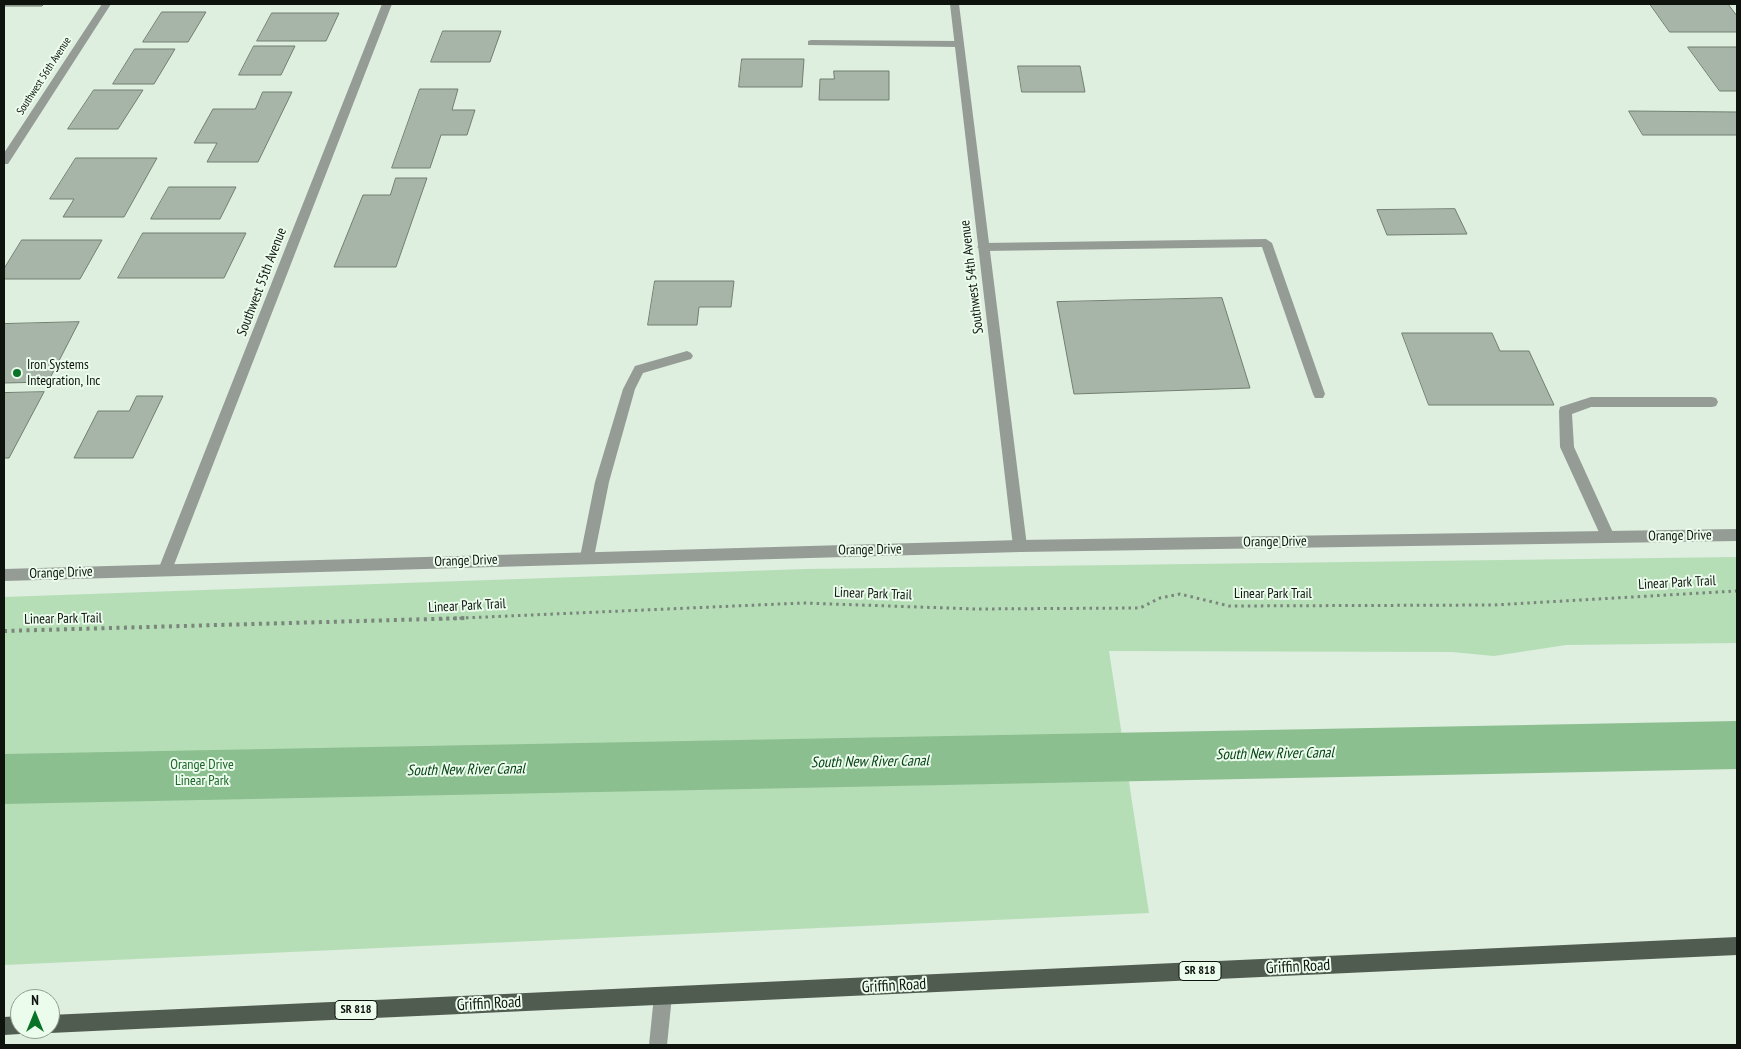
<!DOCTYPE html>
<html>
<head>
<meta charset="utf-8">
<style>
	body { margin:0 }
	#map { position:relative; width:1741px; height:1049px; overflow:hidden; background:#deeedf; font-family:"PT Sans Narrow",sans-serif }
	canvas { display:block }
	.frame { position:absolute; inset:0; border:5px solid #0e130e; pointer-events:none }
	.north { position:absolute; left:10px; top:989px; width:50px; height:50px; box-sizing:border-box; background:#ebfbec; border:1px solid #939e93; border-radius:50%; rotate:0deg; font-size:14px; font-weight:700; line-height:20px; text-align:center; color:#0e130e }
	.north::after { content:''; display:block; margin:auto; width:18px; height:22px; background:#097427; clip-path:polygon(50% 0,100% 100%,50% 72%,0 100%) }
</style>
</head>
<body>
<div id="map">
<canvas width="1741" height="1049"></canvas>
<div class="frame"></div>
<div class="north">N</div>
</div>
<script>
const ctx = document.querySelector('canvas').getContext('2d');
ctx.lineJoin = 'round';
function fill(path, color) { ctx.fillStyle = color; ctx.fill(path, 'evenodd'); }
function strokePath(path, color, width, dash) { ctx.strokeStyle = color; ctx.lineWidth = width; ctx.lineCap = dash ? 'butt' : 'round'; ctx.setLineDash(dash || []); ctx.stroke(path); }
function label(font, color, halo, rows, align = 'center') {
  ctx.font = font + ' "PT Sans Narrow",sans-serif'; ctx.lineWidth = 4; ctx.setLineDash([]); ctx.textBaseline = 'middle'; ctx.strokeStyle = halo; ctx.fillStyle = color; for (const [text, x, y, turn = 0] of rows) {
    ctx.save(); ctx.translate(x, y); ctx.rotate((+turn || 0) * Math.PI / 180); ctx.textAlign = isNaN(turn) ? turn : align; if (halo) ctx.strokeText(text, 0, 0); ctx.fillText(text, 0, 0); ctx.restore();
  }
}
fill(new Path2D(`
	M1737,557V643L1566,645L1494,656L1452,652L1109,651L1149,913L4,965V597L805,569Z`), '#b5deb7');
fill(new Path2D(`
	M1737,721V769L4,804V754Z`), '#8cbf8f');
const building = new Path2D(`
	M4,4H44L42,6H4Z
	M1650,4H1728L1737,16V32H1670Z
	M162,12H206L188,42H143Z
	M272,13H339L326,41H257Z
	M443,31H501L490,62H431Z
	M254,46H295L281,75H239Z
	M1688,47H1737V91H1720Z
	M135,49H175L154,84H113Z
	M742,59H804L802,87H739Z
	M1018,66H1080L1085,92H1022Z
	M834,71H889V100H819L820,79H834Z
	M420,89H458L452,110H475L467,135H441L430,168H392Z
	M94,90H143L118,129H68Z
	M263,92H292L258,162H207L217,143H194L213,109H255Z
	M1629,111L1737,112V135H1643Z
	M76,158H157L124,217H63L74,199H50Z
	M396,178H427L396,267H334L363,195H390Z
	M169,187H236L220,219H151Z
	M1455,209L1467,234L1387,235L1377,210Z
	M143,233H246L224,278H118Z
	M22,240H102L80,279H4V269Z
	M655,281H734L731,307H699L697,325H648Z
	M1222,298L1250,388L1074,394L1057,302Z
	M79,322L48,382L4,383V324Z
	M1402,333H1492L1500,351H1529L1554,405H1429Z
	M44,392L9,458H4V393Z
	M137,396H163L133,458H74L98,411H129Z`);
fill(building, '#a6b5a7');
strokePath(building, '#717f71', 1);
strokePath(new Path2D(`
	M440,619L803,603L976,609L1140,608L1160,598L1180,594L1229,606L1493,605L1737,591`), '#7a857b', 3, [2.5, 4]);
strokePath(new Path2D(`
	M4,631L468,618`), '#7a857b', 4, [3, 4.5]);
fill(new Path2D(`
	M811,40L959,41L964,44L959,47L808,45V41Z
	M1266,239L1272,243L1325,394L1323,398H1315L1313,394L1262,247L983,251L977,247L983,243Z
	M687,351L691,353L693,356L691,359L643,373L635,389L609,482L594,557L592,561L587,563L582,561L580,557L595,482L623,389L635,366Z
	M1591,397H1712L1716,398L1718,402L1716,406L1712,407H1591L1572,414L1574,447L1615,537L1613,541L1608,543L1603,541L1560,447L1559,411L1560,407Z`), '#959b95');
fill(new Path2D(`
	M102,4H111L8,164H4V153Z
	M382,4H392L172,570L170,574L165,576L160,574L158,570Z
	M950,4H959L1027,546L1025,550L1020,552L1015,550L1013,546Z
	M663,987L669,990L672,996L667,1045H649L654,996L657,990Z`), '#959b95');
fill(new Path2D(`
	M1737,529V541L1020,552L4,581V569L1020,540Z`), '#959b95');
fill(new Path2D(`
	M1737,937V955L50,1033L43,1029H50V1015Z
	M20,1016V1029H27L26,1031L20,1034L4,1035V1017Z`), '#515c51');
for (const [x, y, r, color] of [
	[17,373,5,"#097427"]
]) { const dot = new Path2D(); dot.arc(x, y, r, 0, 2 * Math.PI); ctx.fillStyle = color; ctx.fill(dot); strokePath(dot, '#ebfbec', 2); }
label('11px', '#0e130e', '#ebfbec', [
	["Southwest 56th Avenue",44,76,-57]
]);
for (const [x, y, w] of [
	[1200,971,42],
	[356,1010,42]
]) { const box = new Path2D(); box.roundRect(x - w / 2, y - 9.5, w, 19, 4); ctx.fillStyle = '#ebfbec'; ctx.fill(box); strokePath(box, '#0e130e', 1); }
label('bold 12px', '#0e130e', null, [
	["SR 818",1200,971],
	["SR 818",356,1010]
]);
label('14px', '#0e130e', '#ebfbec', [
	["Southwest 54th Avenue",972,277,-97],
	["Southwest 55th Avenue",262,282,-69],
	["Orange Drive",1680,536,-1],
	["Orange Drive",1275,542,-1],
	["Orange Drive",870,550,-1],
	["Orange Drive",466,561,-2],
	["Orange Drive",61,573,-2],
	["Linear Park Trail",1677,583,-3],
	["Linear Park Trail",873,594,2],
	["Linear Park Trail",1273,594],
	["Linear Park Trail",467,606,-3],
	["Linear Park Trail",63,619,-1]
]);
label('14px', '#0e130e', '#ebfbec', [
	["Iron Systems",27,365],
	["Integration, Inc",27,381]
], 'left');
label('14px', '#1d652a', '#ebfbec', [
	["Orange Drive",202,765],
	["Linear Park",202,781]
]);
label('italic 15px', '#084215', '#ebfbec', [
	["South New River Canal",1275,754,-1],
	["South New River Canal",870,762,-1],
	["South New River Canal",466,770,-1]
]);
label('16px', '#0e130e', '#ebfbec', [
	["Griffin Road",1298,967,-3],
	["Griffin Road",894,986,-3],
	["Griffin Road",489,1004,-3]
]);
</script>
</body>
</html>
